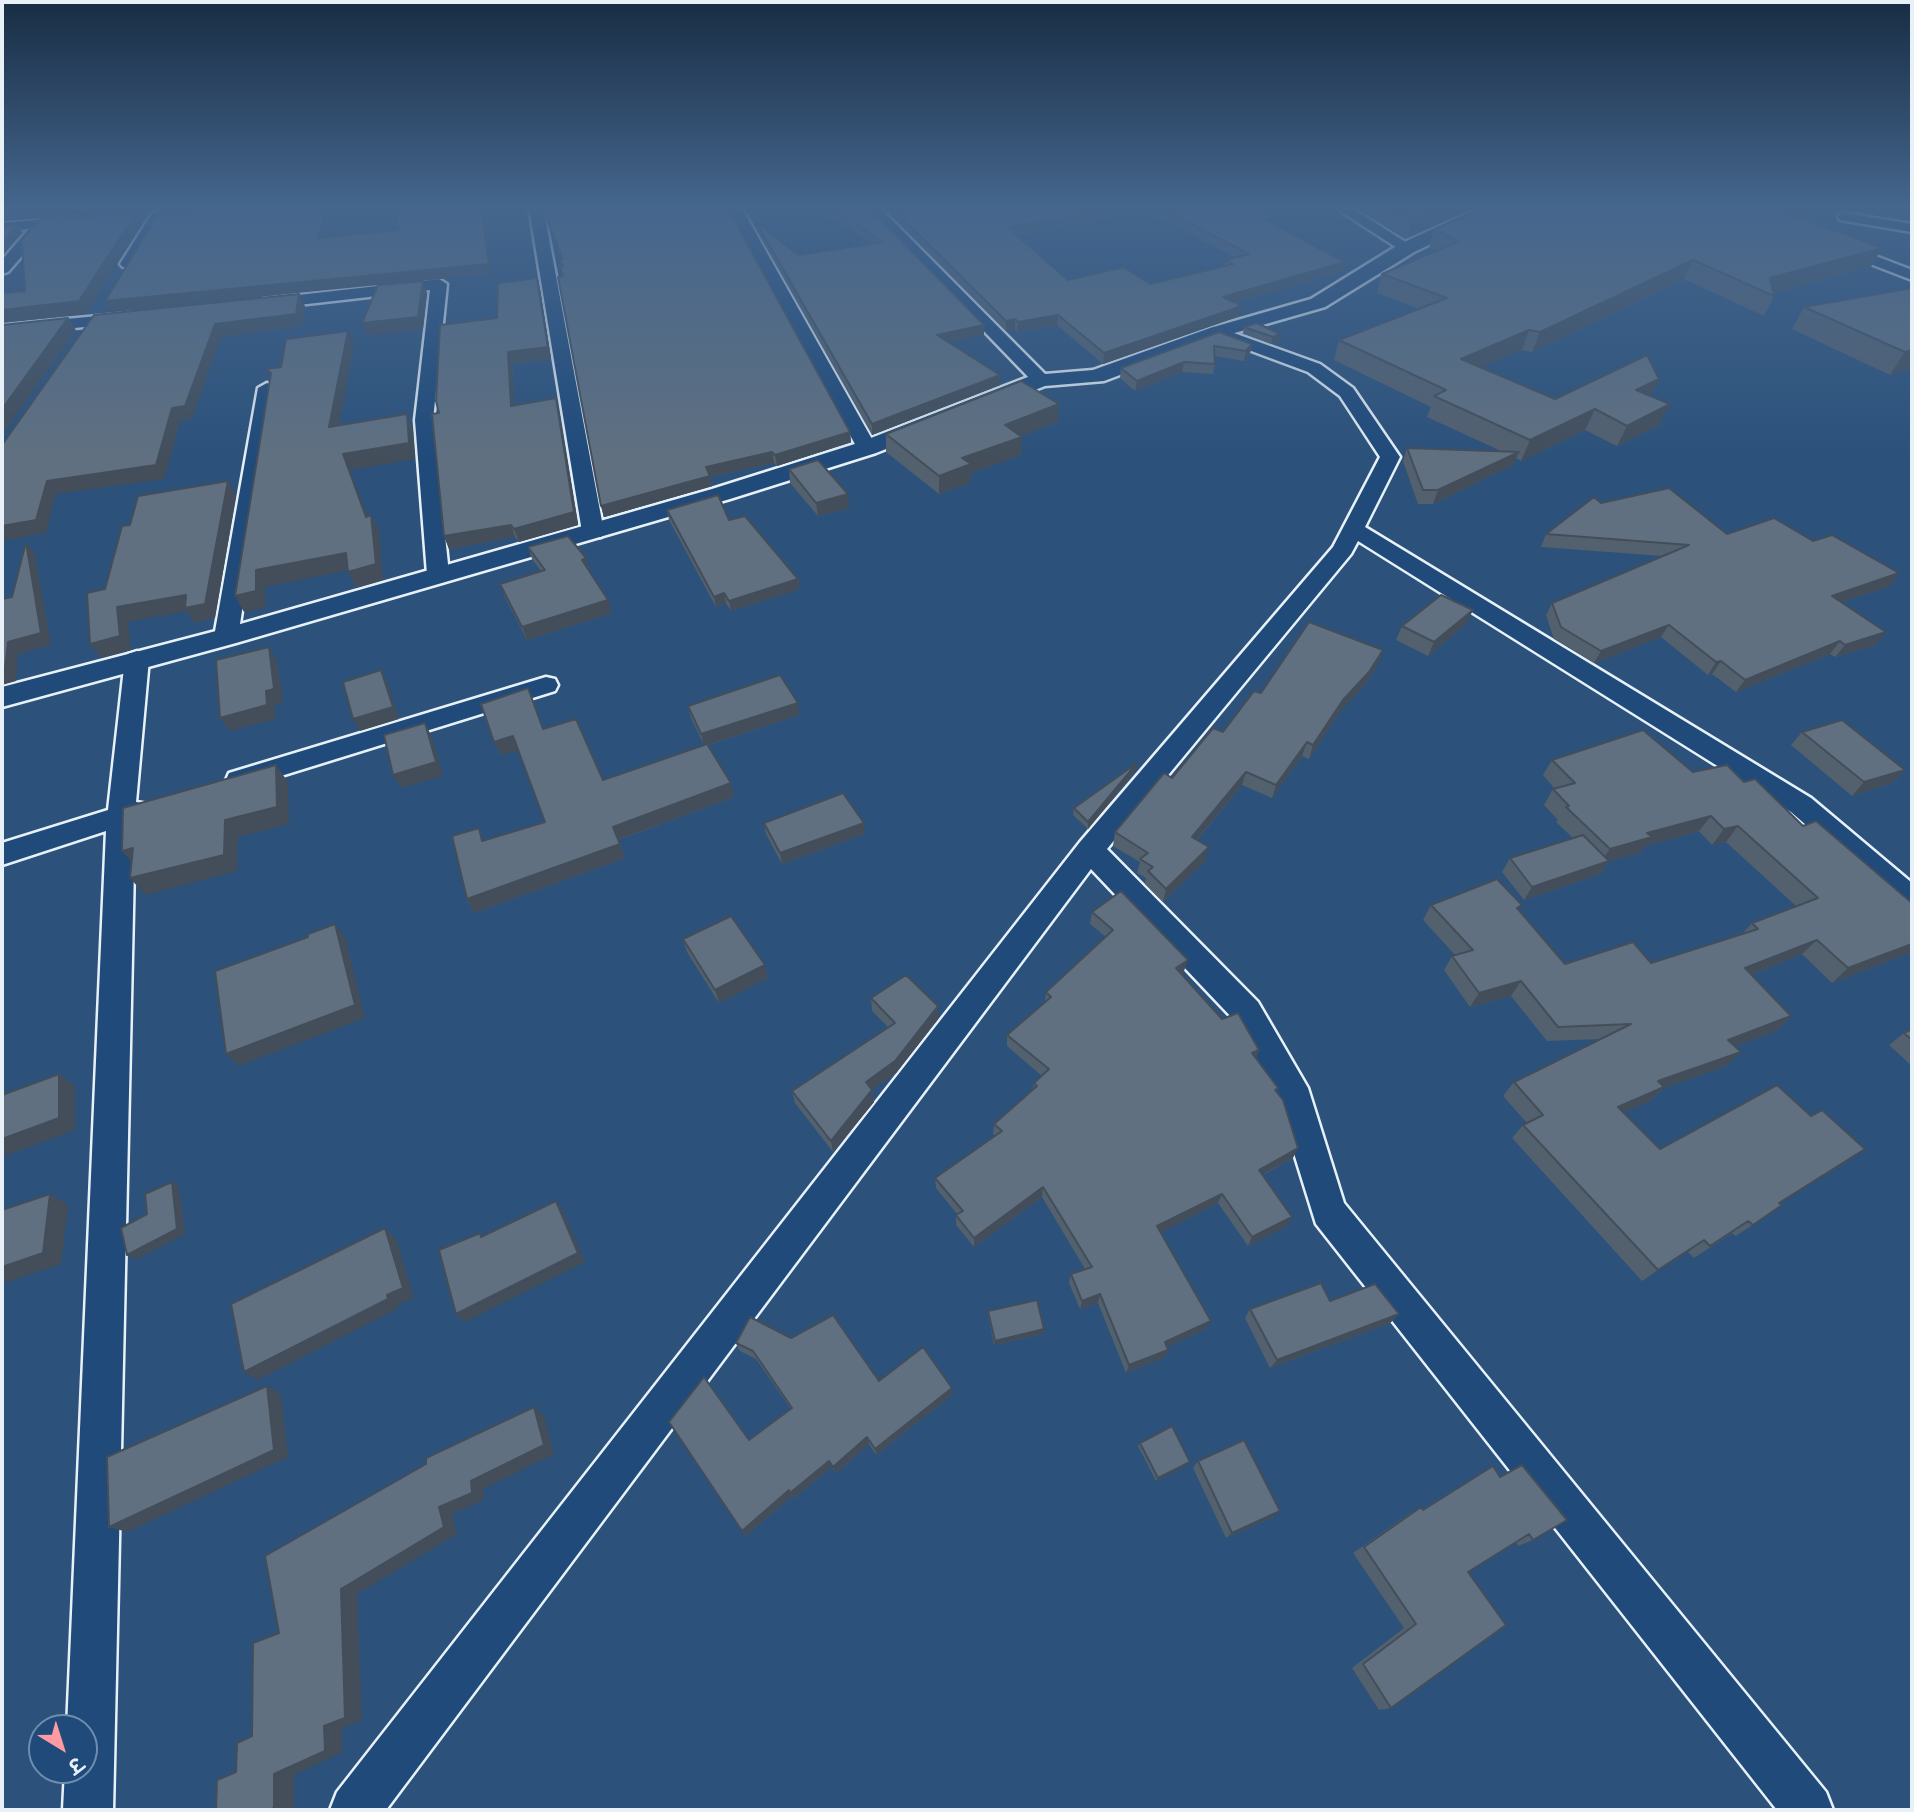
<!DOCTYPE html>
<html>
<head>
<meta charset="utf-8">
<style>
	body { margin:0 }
	#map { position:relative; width:1914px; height:1812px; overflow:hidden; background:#2c527b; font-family:"Balsamiq Sans","Playpen Sans Deva",sans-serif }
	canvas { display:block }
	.frame { position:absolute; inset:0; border:4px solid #e8f1f8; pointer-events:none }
	.north { position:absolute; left:28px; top:1714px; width:70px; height:70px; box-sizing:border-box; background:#1f4a7a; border:2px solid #6f8dac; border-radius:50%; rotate:142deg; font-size:19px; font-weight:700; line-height:28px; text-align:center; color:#e8f1f8 }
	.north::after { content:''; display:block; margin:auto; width:24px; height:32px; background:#ff9aa2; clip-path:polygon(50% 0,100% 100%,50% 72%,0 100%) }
</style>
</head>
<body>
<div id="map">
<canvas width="1914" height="1812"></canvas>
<div class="frame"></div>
<div class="north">उ</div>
</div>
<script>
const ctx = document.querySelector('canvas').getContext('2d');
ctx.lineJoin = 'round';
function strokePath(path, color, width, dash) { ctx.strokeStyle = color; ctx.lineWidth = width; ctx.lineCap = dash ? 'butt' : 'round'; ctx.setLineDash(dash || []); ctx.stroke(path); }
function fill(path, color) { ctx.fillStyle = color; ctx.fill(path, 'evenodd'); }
const minor = new Path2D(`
	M529,207H543L604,532L601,537H585L582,532Z
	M727,207H741L877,448L874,452H860L857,448Z
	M864,207H879L1047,376L1050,380L1047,384H1035Z
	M1334,207H1350L1415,248L1407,253L1402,251Z
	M158,211L165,215L136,264L133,267H123L120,264L151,215Z
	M1845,213L1912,224V232L1840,220L1838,217L1840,214Z
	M75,217L82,221L80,224L46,228L8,272L2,274V260L29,229L2,231V223Z
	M1839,242L1912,270V280L1834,250L1831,247Z
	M439,279L447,284L433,420L449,574L446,579H430L427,574L415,420L430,290L263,309L255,304L263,299Z
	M130,313L136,314L138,318L136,322L2,335V325Z
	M1217,327L1320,364L1353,388L1400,457L1365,527L1811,798L1912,883V911L1902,908L1791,812L1358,541L1351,554L1107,849L1258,1002L1308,1088L1344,1203L1826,1792L1833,1810H1777L1316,1224L1275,1092L1236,1022L1091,869L386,1810H330L337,1792L1080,842L1333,547L1380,457L1340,396L1308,372L1211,336L1208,332L1211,328Z
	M267,383L276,388L238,637L234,642L226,644L218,642L214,637L258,388Z
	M137,651L146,654L149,659L136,802L148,804L152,811L148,818L135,822L113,1810H63L65,1770H84V1728H67L106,831L2,865V843L108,810L125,659L128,654Z
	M546,677L555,679L558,685L555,691L239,789L229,787L226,780L229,773Z`);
const tertiary = new Path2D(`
	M1481,207H1503L1500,211L1414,252L1325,307L1224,336L1104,381L1045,386L876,453L730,499L236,643L2,707V687L216,631L712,489L858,443L1033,375L1093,370L1210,328L1311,299L1400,244Z`);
strokePath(minor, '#e8f1f8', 5);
strokePath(tertiary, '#e8f1f8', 5);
fill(minor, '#1f4a7a');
fill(tertiary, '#1f4a7a');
fill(new Path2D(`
	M545,207L850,432L851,442L777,466L774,463L710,477L712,486L604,517L601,506L563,276L562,259L550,229Z
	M743,207H868L984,335L949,342L1000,385L872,435L757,231L756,222L798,255L872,243L816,207L750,217Z
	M918,207H1255L1275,217L1273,224L1345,262L1343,271L1235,302L1240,316L1103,364L1057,325L1017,332L1015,329L1006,331L895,219L894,210ZM1150,212L1236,258L1225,260L1224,266L1150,284L1068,280L1016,235Z
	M1354,207H1476L1407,238Z
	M1484,207H1827L1802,218L1871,267L1773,293L1774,296L1764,316L1684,279L1532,352L1522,350L1481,367L1555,399L1659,379L1650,396L1659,425L1617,446L1585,430L1521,461L1516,458L1513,465L1433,504H1418L1403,461L1407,448L1501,451L1427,417L1431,407L1334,360L1339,340L1419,309L1377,293L1382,274L1435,251L1429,248L1434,230Z
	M1897,207H1912V212Z
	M537,278L540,289L551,359L512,364L514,406L556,398L559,410L578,525L519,542L515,537L449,549L444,536L497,318Z
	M1912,288V368L1890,375L1792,329L1804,307Z
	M1244,327L1280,334L1279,340L1271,344L1243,333Z
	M1219,332L1252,344L1250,353L1244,361L1215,356V364L1213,374L1182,372L1135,391L1120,378L1121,368Z
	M1058,422L1021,436V455L971,473L970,483L939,494L886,452V434Z
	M789,469L849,508L818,516L790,483Z
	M1601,503L1727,534L1813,541L1899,573L1890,586L1841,602L1876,645L1835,657L1830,654L1736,692L1712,674L1708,675L1661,637L1594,663L1554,639L1546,615L1552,603L1663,556L1541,547L1546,534Z
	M667,510L729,520L798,579L800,589L731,611L726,603L716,607L669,520Z
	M528,547L586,558L589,571L612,613L527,640L505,597L500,584L541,571L532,559Z
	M1467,623L1428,656L1396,640L1402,626Z
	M1378,664L1364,686L1338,714L1309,759L1302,756L1272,798L1242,785L1197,840L1205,861L1163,902L1145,884L1146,878L1137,873L1140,862L1113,846L1115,832L1172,778L1223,732L1261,693Z
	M688,706L799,715L708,745L734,797L618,840L625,858L474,913L467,899L485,840L545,822L518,750L501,755L494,742L543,729L603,780L704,745L691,718Z
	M1802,732L1905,770L1892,783L1852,796L1791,745Z
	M1552,760L1693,772L1744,782L1803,826L1912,903V952L1832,983L1802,954L1751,975L1791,1016L1776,1031L1735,1046L1726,1066L1663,1088L1650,1101L1623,1112L1660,1149L1811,1116L1865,1149L1847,1162L1780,1203L1782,1205L1736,1236L1732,1233L1694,1258L1688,1252L1642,1281L1512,1138L1523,1125L1527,1123L1503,1096L1514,1082L1602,1039L1547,1041L1511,996L1470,1007L1444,970L1452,956L1455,955L1423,920L1431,905L1519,910L1565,964L1651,963L1743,933L1752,923L1796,906L1726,842L1712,845L1699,831L1645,846L1640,853L1609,861L1600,874L1524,900L1502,872L1510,858L1573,838L1556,822L1558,820L1544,805L1553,789H1555L1543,775Z
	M1136,770L1088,829L1073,815L1074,808Z
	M764,823L865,834L782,864L766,834Z
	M1092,912L1184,971L1181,974L1222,1019L1259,1050L1256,1058L1278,1088L1277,1092L1293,1158L1263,1175L1287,1226L1248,1246L1218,1203L1161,1232L1206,1329L1167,1347L1168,1350L1165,1357L1126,1373L1098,1303L1080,1309L1069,1283L1071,1274L1085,1269L1042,1197L974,1247L956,1225V1215L957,1214L936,1188L935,1178L996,1136L993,1134L994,1124L1033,1089L1034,1083L1042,1076L1007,1046V1035L1045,1002L1046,992L1106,937L1090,924Z
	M683,939L768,978L719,1003L687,952Z
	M871,998L938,1019L896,1073L872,1090L874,1102L833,1152L795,1103L792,1091L889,1028L872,1011Z
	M1912,1029V1066L1889,1045L1904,1033Z
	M1330,1301L1399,1314L1390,1323L1270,1368L1245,1318L1250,1309Z
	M988,1311L1043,1334L994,1345L988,1315Z
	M791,1338L879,1381L952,1388V1395L876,1455L869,1444L836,1473L832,1467L793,1499L792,1496L746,1536L742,1531L749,1440L791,1409L756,1359L740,1351L736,1343Z
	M1140,1443L1187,1465L1156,1481L1138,1446Z
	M1198,1461L1273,1517L1226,1538L1193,1468Z
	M1493,1466L1533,1540L1518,1546L1516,1542L1468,1572L1391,1708L1379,1710L1352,1668L1404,1628L1353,1553L1409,1514L1421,1507L1423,1509Z`), '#53606e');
fill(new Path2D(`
	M88,207H157L156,209L2,221V213Z
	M326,207H332L322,247L318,238Z
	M481,207H528L527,209L484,213L492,274L111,311L105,301L489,264Z
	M756,207H816L750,217L748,208Z
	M1130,207H1151L1150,212L1007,236V227Z
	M1442,207H1476L1407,238L1413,219Z
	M1805,207H1827L1798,220Z
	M136,213L142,224L86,314L2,323V310Z
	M1275,217L1273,226L1264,219Z
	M18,225L22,232L2,256V243Z
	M1882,248L1871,267L1769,294L1770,278Z
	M1693,260L1684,279L1532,352L1540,332Z
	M1345,262L1343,271L1221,306L1223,297Z
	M537,278L540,289L551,359L512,364L515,418L511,406L508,352Z
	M423,281L427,293L423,329L367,336L362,323Z
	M299,294L305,306L302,326L221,337L192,419L180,421L164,479L56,494L46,533L2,541V526L47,481L172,408L215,324Z
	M1242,306L1240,316L1103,364L1104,353Z
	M1058,315L1057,325L1017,332L1018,322Z
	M68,318L76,330L2,435V409Z
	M1015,319V329L1006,331V321Z
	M984,325V335L937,345V335Z
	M1529,330L1522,350L1454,379L1461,359Z
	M348,331L354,346L336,442L329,427Z
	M1280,334L1279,340L1271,344L1273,337Z
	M1252,344L1250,353L1244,361L1246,351Z
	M1912,350V368L1890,375L1905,352Z
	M1184,362L1182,372L1135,391L1137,381Z
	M1000,375V385L872,435V424Z
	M1659,379L1649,399L1636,390Z
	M556,398L559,410L578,525L519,542L514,529Z
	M1059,404L1058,422L1008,441L1022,437L1021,455L971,473L970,483L939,494V476L1005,425Z
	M1670,404L1659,425L1617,446L1627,426Z
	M1595,409L1585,430L1521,461L1530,440Z
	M407,414L413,430L415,459L350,470L373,530L371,515L379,531L383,580L356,588L348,572L343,454Z
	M850,432L851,442L777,466L775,455Z
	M772,452L774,463L710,477L712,486L604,517L601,506L706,467Z
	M1519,452L1513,465L1433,504L1438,490Z
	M228,481L236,496L215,618L195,623L187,611L128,622L131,650L101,658L90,644L117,607Z
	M848,494L849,508L818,516L816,503Z
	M511,525L515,537L449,549L444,536Z
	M26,542L35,554L51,645L18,654L16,681L2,685V670L8,642Z
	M346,553L354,569L265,587V608L244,612L235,596L256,570Z
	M586,558L589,571L585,572L582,560Z
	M1899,573L1890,586L1823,608L1832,596Z
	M798,579L800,589L731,611L729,601Z
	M724,593L726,603L716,607L714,597Z
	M608,600L612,613L527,640L522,627Z
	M1473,610L1467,623L1428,656L1434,642Z
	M1669,625L1661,637L1594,663L1601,651Z
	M1886,632L1876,645L1835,657L1845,645Z
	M1840,641L1830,654L1736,692L1745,680Z
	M269,647L277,660L283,703L274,705L276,719L230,731L220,718Z
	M1383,650L1378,664L1364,686L1338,714L1309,759L1313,745L1343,700Z
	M1721,661L1712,674L1708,675L1716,662Z
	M381,670L387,682L399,719L360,731L353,719Z
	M798,703L799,715L704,746L701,734Z
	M425,723L432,737L443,776L401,788L393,775Z
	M513,736L519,750L501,755L494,742Z
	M1307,742L1302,756L1272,798L1276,785Z
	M1137,763L1136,770L1088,829V822Z
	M276,765L288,782L289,824L238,837L237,871L145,895L130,878L225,820Z
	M1905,770L1892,783L1852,796L1864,782Z
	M1246,772L1242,785L1188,850L1192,837Z
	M731,783L734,797L617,840L613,827Z
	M1711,816L1699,831L1645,846L1640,853L1599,864L1610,849L1647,833Z
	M864,823L865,834L782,864L780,853Z
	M1738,826L1726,842L1712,845L1724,829Z
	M620,844L625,858L474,913L467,899Z
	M1209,847L1205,861L1163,902L1166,889Z
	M133,848L137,868L122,851Z
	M1609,861L1600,874L1524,900L1532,887Z
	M335,924L345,937L365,1018L239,1066L226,1054Z
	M1817,940L1802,954L1731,983L1745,968Z
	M1912,944V952L1832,983L1848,968Z
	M1188,960L1184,971L1173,980L1176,968Z
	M765,965L768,978L719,1003L715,990Z
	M1521,981L1511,996L1470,1007L1479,993Z
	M938,1006V1019L896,1073L872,1090L874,1102L833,1152L831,1141L866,1082Z
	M1791,1016L1776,1031L1714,1054L1728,1040Z
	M1259,1050L1255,1061L1252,1053Z
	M1741,1052L1726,1066L1663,1088L1650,1101L1605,1120L1618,1107L1658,1081Z
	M59,1074L75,1086V1130L2,1157V1139Z
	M1298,1148L1293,1158L1254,1179L1259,1170Z
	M1865,1149L1847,1162L1762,1215L1779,1203Z
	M172,1182L179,1187L185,1234L135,1260L127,1255Z
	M1043,1187L1042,1197L974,1247V1238Z
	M50,1194L68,1205L61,1264L2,1284V1267Z
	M1222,1194L1218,1203L1154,1236L1157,1226Z
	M556,1201L563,1211L585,1262L465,1322L456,1314Z
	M1292,1217L1287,1226L1248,1246L1252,1237Z
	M385,1228L396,1239L414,1298L398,1304L399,1308L258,1380L244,1372L387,1295Z
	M1704,1240L1688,1252L1642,1281L1658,1270Z
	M1100,1294L1098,1303L1080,1309L1082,1301Z
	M1399,1314L1390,1323L1270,1368L1277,1360Z
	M1211,1321L1206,1329L1161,1350L1165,1342Z
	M1044,1329L1043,1334L994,1345L995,1341Z
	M1168,1350L1165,1357L1126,1373L1129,1365Z
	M267,1386L281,1394L288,1457L127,1532L109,1527Z
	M952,1388V1395L876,1455L875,1449Z
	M534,1407L544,1416L554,1454L483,1489L484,1500L452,1514L457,1534L357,1594L362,1720L342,1728V1752L294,1775V1807L287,1810H268L274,1774L324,1726L341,1589L471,1481Z
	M867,1437L869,1444L836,1473L833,1467Z
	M829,1461L832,1467L793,1499L790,1493Z
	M1190,1462L1187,1465L1156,1481L1158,1478Z
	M789,1490L792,1496L746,1536L742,1531Z
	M1280,1511L1273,1517L1226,1538L1232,1533Z`), '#434e5a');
const building = new Path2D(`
	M2,207H88L2,213Z
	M242,207H326L318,238L399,230L395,207H481L489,264L105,301L159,213Z
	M545,207H727L850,432L775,455L772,452L706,467L710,476L601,506L558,277L563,276L560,267L563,266L560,260L563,259L547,220Z
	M829,207H868L984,325L937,335L1000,375L872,424L756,222L798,255L883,242Z
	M918,207H1130L1007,227L1068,280L1124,267L1150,284L1233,264L1225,260L1249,254L1158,207H1255L1275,217L1264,219L1345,262L1223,297L1242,306L1104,353L1058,315L1018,322L1015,319L1006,321L894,210Z
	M1390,207H1442L1413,219Z
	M1484,207H1772L1882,248L1770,278L1774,296L1693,260L1540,332L1529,330L1461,359L1555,399L1647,355L1659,379L1636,390L1670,404L1627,426L1595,409L1530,440L1434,396L1446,390L1339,340L1447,298L1382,274L1459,241L1434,230Z
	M136,213L79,301L2,310V293L25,291L22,243H19L40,219Z
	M2,225H18L2,243Z
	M537,278L548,347L508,352L511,406L556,398L574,512L514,529L511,525L444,536L432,414L439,413L436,401L440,325L497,318L498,283Z
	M423,281L418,317L362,323L378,285Z
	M1912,288V350L1905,352L1804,307Z
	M299,294L296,314L215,324L185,406L172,408L156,465L47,481L36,520L2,526V445L94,315Z
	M68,318L2,409V325Z
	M1257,323L1280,334L1273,337L1244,327Z
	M348,331L329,427L407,414L409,443L343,454L366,517L371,515L376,564L348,572L346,553L256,570V591L235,596L271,373L266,369L281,367L286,339Z
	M1219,332L1252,344L1246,351L1214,346L1215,364L1184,362L1137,381L1121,368Z
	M1021,381L1059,404L1005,425L1022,437L962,458L971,464L939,476L886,434Z
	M1407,448L1519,452L1438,490H1423Z
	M818,460L848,494L816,503L789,469Z
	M228,481L205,604L185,608L186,595L117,607L120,636L90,644L87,593L105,589L122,526L130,525L138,496Z
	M1669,488L1727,534L1774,518L1813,541L1832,535L1899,573L1832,596L1886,632L1845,645L1840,641L1745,680L1721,661L1716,662L1669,625L1601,651L1561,627L1552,603L1689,545L1546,534L1594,497L1601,503Z
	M718,495L729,520L745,516L798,579L729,601L724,593L714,597L667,510Z
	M568,536L586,558L582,560L608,600L522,627L500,584L545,570L528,547Z
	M26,542L41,633L8,642L5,668L2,670V599L12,597Z
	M1441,595L1473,610L1434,642L1402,626Z
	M1309,622L1383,650L1369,672L1343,700L1313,745L1307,742L1276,785L1246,772L1192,837L1209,847L1166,889L1148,871L1153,867L1140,859L1148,853L1115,832L1164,773L1172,778L1213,728L1223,732L1254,691L1261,693Z
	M269,647L274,689L266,691L267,705L220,718L216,660Z
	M381,670L393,707L353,719L343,682Z
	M780,675L798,703L701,734L688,706Z
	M528,688L543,729L576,719L603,780L707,744L731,783L613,827L620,844L467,899L452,836L479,828L482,841L545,822L513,736L494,742L481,704Z
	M1842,720L1905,770L1864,782L1802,732Z
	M425,723L436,762L393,775L384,735Z
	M1643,730L1693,772L1727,765L1744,782L1755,779L1803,826L1816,821L1912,903V944L1848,968L1817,940L1745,968L1791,1016L1728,1040L1741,1052L1658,1081L1664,1087L1618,1107L1660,1149L1777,1085L1811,1116L1822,1110L1865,1149L1779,1203L1782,1205L1753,1225L1748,1221L1710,1246L1704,1240L1658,1270L1523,1125L1543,1115L1514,1082L1631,1024L1558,1027L1521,981L1479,993L1452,956L1473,950L1431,905L1497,879L1522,905L1517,908L1565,964L1633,942L1651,963L1758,929L1752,923L1818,898L1738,826L1724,829L1711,816L1647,833L1652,837L1610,849L1566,807L1569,806L1553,789L1575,783L1552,760Z
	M1137,763L1088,822L1074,808Z
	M276,765L277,807L225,820L224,855L130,878L133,848L122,851L123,808Z
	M843,793L864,823L780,853L764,823Z
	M1583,835L1609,861L1532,887L1510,858Z
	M1121,891L1188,960L1176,968L1222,1019L1238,1013L1259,1050L1252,1053L1278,1088L1275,1090L1283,1100L1298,1148L1259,1170L1292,1217L1252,1237L1222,1194L1157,1226L1211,1321L1165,1342L1168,1350L1129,1365L1100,1294L1082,1301L1071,1274L1092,1267L1043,1187L974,1238L956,1215L963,1211L935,1178L1002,1131L994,1124L1037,1086L1034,1083L1049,1069L1007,1035L1051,997L1046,992L1113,930L1092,912Z
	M731,916L765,965L715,990L683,939Z
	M335,924L355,1005L226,1054L215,971L308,937V934Z
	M906,975L938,1006L895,1061L866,1082L872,1090L831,1141L792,1091L895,1023L871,998Z
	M1912,1029V1040L1904,1033Z
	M59,1074V1118L2,1139V1095Z
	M172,1182L177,1229L127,1255L121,1228L147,1214L145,1194Z
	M50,1194L43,1253L2,1267V1210Z
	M556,1201L578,1253L456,1314L439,1250L480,1233L481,1237Z
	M385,1228L403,1288L387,1295L388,1299L244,1372L231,1304Z
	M1321,1283L1330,1301L1375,1284L1399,1314L1277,1360L1250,1309Z
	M1037,1300L1044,1329L995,1341L988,1311Z
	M833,1315L879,1381L923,1347L952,1388L875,1449L867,1437L833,1467L829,1461L790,1493L789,1490L742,1531L669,1422L704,1377L749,1440L792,1408L753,1351L736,1343L750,1317L791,1338Z
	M267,1386L274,1450L109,1527L107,1457Z
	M534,1407L544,1445L471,1481L472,1493L439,1507L444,1527L341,1589L345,1718L324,1726L325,1751L274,1774V1808L268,1810H216L217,1780L236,1772L237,1743L252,1736L253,1643L279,1633L265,1556L426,1464V1458Z
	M1172,1426L1190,1462L1158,1478L1140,1443Z
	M1244,1440L1280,1511L1232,1533L1198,1461Z
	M1522,1465L1567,1520L1533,1540L1529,1534L1468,1572L1506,1625L1391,1708L1363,1664L1416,1624L1364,1547L1421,1507L1423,1510L1493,1466L1500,1477Z`);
fill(building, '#607080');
strokePath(building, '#434e5a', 2);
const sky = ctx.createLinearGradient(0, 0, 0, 460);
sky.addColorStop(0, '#182d44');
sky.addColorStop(0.45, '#45668d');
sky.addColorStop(1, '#45668d00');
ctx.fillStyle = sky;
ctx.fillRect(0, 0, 1914, 460);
</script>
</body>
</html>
